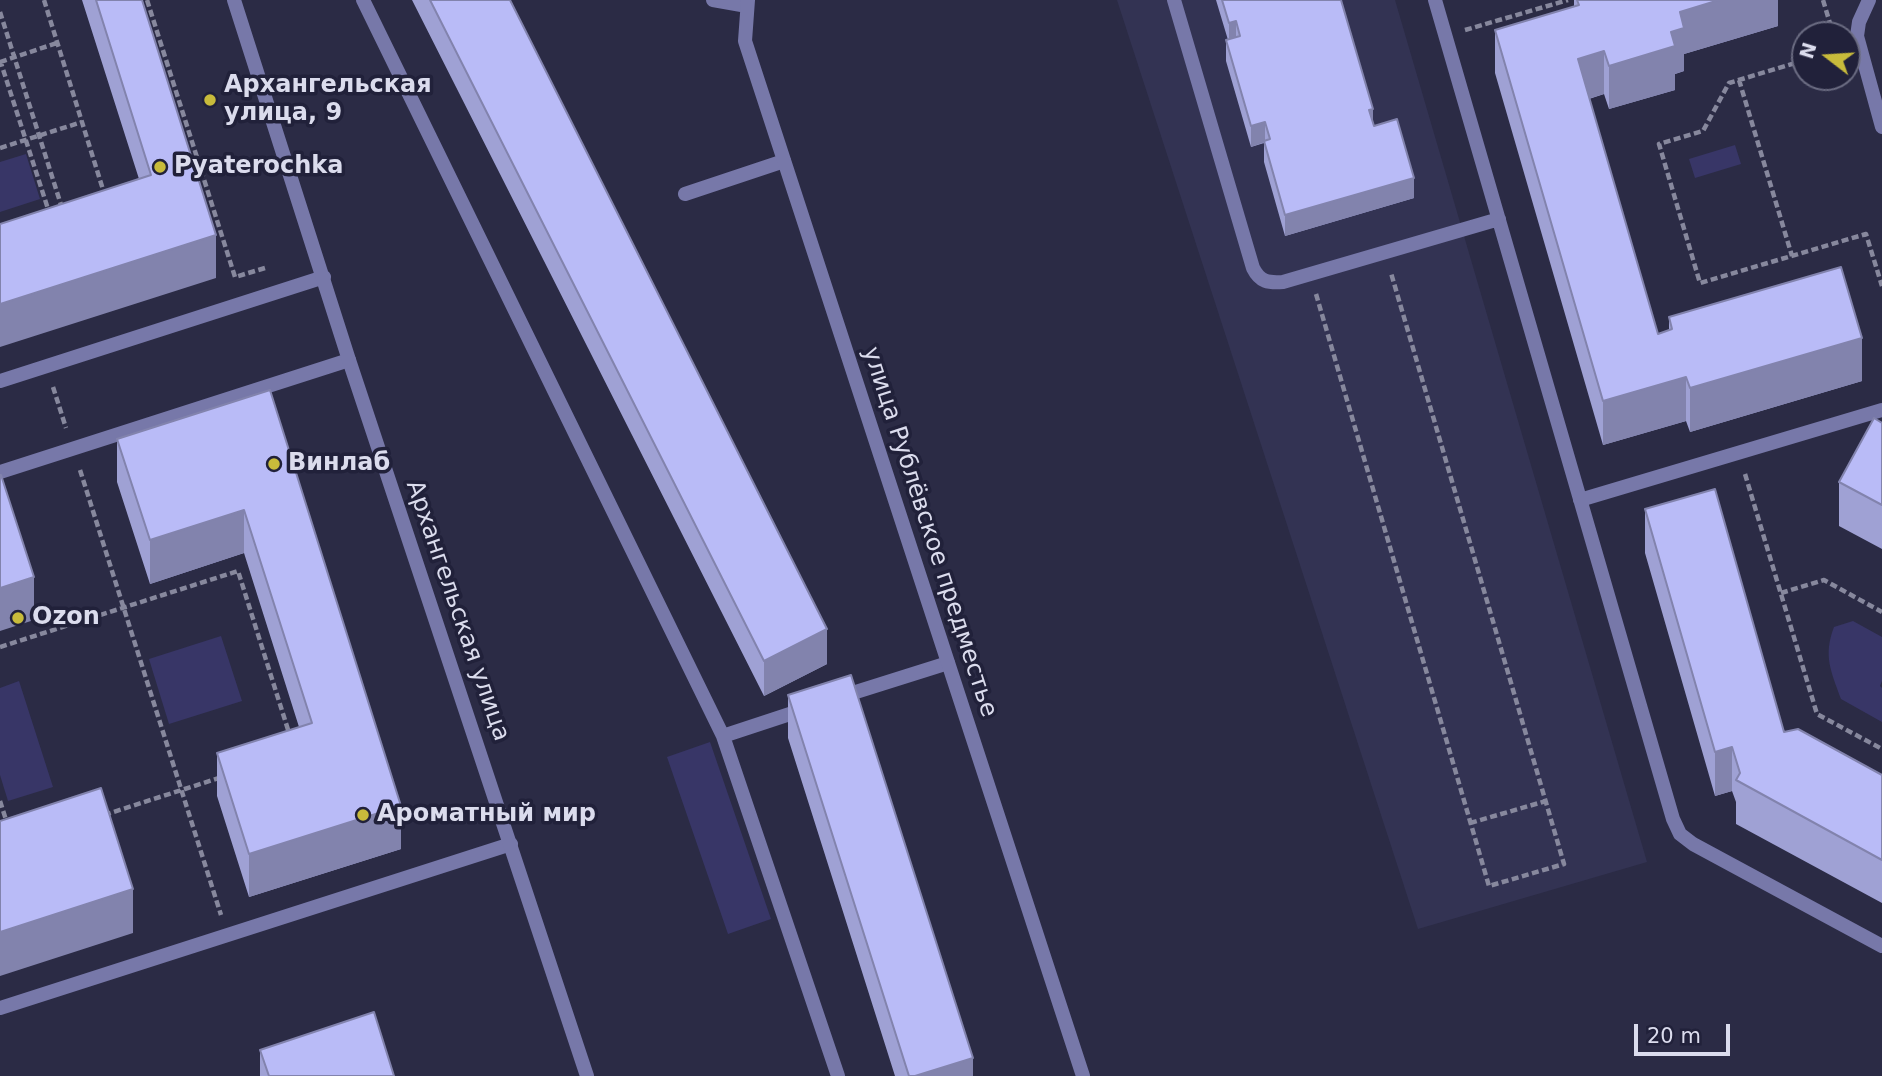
<!DOCTYPE html>
<html>
<head>
<meta charset="utf-8">
<style>
	body { margin:0 }
	#map { position:relative; width:1882px; height:1076px; overflow:hidden; background:#2b2b45; font-family:"DejaVu Sans",sans-serif }
	canvas { display:block }
	.north { position:absolute; left:1791px; top:21px; width:70px; height:70px; box-sizing:border-box; background:#21213a; border:2px solid #6b6c82; border-radius:50%; rotate:287deg; font-size:19px; font-weight:700; line-height:28px; text-align:center; color:#dbdced }
	.north::after { content:''; display:block; margin:auto; width:24px; height:32px; background:#c8bb3b; clip-path:polygon(50% 0,100% 100%,50% 72%,0 100%) }
	.scale { position:absolute; left:1634px; top:1024px; width:96px; height:32px; box-sizing:border-box; border:4px solid #dbdced; border-top:0; padding-left:9px; font-size:21px; line-height:24px; white-space:nowrap; color:#dbdced; -webkit-text-stroke:5px #21213a; paint-order:stroke }
</style>
</head>
<body>
<div id="map">
<canvas width="1882" height="1076"></canvas>
<div class="north">N</div>
<div class="scale">20 m</div>
</div>
<script>
const ctx = document.querySelector('canvas').getContext('2d');
ctx.lineJoin = 'round';
function fill(path, color) { ctx.fillStyle = color; ctx.fill(path, 'evenodd'); }
function strokePath(path, color, width, dash) { ctx.strokeStyle = color; ctx.lineWidth = width; ctx.lineCap = dash ? 'butt' : 'round'; ctx.setLineDash(dash || []); ctx.stroke(path); }
function label(font, color, halo, rows, align = 'center') {
  ctx.font = font + ' "DejaVu Sans",sans-serif'; ctx.lineWidth = 7; ctx.setLineDash([]); ctx.textBaseline = 'middle'; ctx.strokeStyle = halo; ctx.fillStyle = color; for (const [text, x, y, turn = 0] of rows) {
    ctx.save(); ctx.translate(x, y); ctx.rotate((+turn || 0) * Math.PI / 180); ctx.textAlign = isNaN(turn) ? turn : align; if (halo) ctx.strokeText(text, 0, 0); ctx.fillText(text, 0, 0); ctx.restore();
  }
}
fill(new Path2D(`
	M1117,0H1395L1647,862L1418,929Z`), '#333353');
fill(new Path2D(`
	M1735,145L1741,164L1695,178L1689,159Z
	M26,154L40,199L0,212V162Z
	M1853,621L1882,637V681L1880,686L1882,688V722L1841,699C1831,671 1823,656 1834,627Z
	M221,636L242,701L169,724L149,659Z
	M19,681L53,787L8,801L0,775V688Z
	M710,742L771,919L728,934L667,757Z`), '#383667');
strokePath(new Path2D(`
	M44,0L105,196
	M147,0L235,277L265,268
	M1823,0L1832,30L1830,35
	M0,12L62,208
	M1465,30L1568,0
	M0,60L49,212
	M1805,60L1729,83L1703,131L1659,144L1700,283L1866,234L1882,286
	M0,62L57,43
	M1739,80L1792,256
	M0,148L82,122
	M1316,294L1489,886L1564,864L1391,273
	M53,387L66,428
	M80,470L221,915
	M1745,474L1817,714L1882,749
	M1781,593L1824,580L1882,612
	M0,647L238,571L290,736
	M0,801L7,823
	M104,815L222,777
	M1470,823L1546,801`), '#87889d', 4.5, [7, 3.5]);
strokePath(new Path2D(`
	M363,0L723,736L805,709
	M713,0L747,6
	M1174,0L1253,268C1260,282 1268,283 1283,282L1499,219
	M1435,0L1673,819L1680,834L1693,844L1882,946
	M1869,0L1859,22L1857,36L1882,127
	M685,194L784,161
	M0,381L324,277
	M0,472L349,360
	M1580,500L1882,410
	M840,697L948,663
	M723,736L838,1076
	M0,1008L511,844`), '#7778a9', 14);
strokePath(new Path2D(`
	M234,0L349,360L587,1076
	M748,0L745,41L1083,1076`), '#7778a9', 14);
fill(new Path2D(`
	M82,0H142L216,278L139,179Z
	M412,0H510L827,664L764,696Z
	M1216,0H1341L1374,126L1414,198L1285,236L1264,162V143L1251,147L1226,61V40H1228Z
	M1574,0H1778V26L1684,54V71L1675,74V90L1609,109L1604,94L1589,99L1658,334L1669,330V317L1862,381L1690,432L1686,421L1603,445L1495,73V30L1574,7Z
	M270,390L401,849L249,897L217,796V753L299,727L244,553L150,584L117,482V439Z
	M1882,423V549L1839,526V482Z
	M1645,509L1784,732L1882,775V903L1736,824V802L1732,791L1715,796L1645,553Z
	M788,695L973,1076H895L788,738Z
	M260,1050L394,1076H260Z`), '#9fa1d4');
fill(new Path2D(`
	M1719,0H1778V26L1684,54V71L1675,74V90L1609,109V66L1671,32L1680,12Z
	M1236,21V41L1229,43V23Z
	M1604,51V94L1578,102V59Z
	M1373,109V130L1369,110Z
	M1265,122V142L1251,147V126Z
	M1414,178V198L1285,236V215Z
	M216,235V278L0,347V304Z
	M1862,338V381L1690,432V388Z
	M1686,377V421L1603,445V401Z
	M244,510V553L150,584V540Z
	M34,577V620L0,631V588Z
	M827,629V664L764,696V661Z
	M1732,747V791L1715,796V752Z
	M401,806V849L249,897V854Z
	M133,889V933L0,976V932Z
	M973,1058V1076H915Z`), '#8283ad');
const building = new Path2D(`
	M96,0H142L216,235L0,304V224L151,175Z
	M430,0H510L827,629L764,661Z
	M1222,0H1341L1373,109L1369,110L1374,126L1397,119L1414,178L1285,215L1264,141L1270,139L1265,122L1251,126L1226,40L1240,36L1236,21L1229,23Z
	M1577,0H1719L1680,12L1684,28L1671,32L1675,46L1609,66L1604,51L1578,59L1658,334L1672,329L1669,317L1841,267L1862,338L1690,388L1686,377L1603,401L1495,30L1579,5Z
	M270,390L401,806L249,854L217,753L312,723L244,510L150,540L117,439Z
	M1874,418L1882,423V505L1839,482Z
	M0,475H1L34,577L0,588Z
	M1715,489L1784,732L1798,729L1882,775V860L1736,780L1740,773L1732,747L1715,752L1645,509Z
	M851,675L973,1058L915,1076H909L788,695Z
	M101,788L133,889L0,932V821Z
	M374,1012L394,1076H269L260,1050Z`);
fill(building, '#b9bbf7');
strokePath(building, '#8283ad', 2);
for (const [x, y, r, color] of [
	[210,100,7,"#c8bb3b"],
	[160,167,7,"#c8bb3b"],
	[274,464,7,"#c8bb3b"],
	[18,618,7,"#c8bb3b"],
	[363,815,7,"#c8bb3b"]
]) { const dot = new Path2D(); dot.arc(x, y, r, 0, 2 * Math.PI); ctx.fillStyle = color; ctx.fill(dot); strokePath(dot, '#21213a', 2.5); }
label('bold 24px', '#dbdced', '#21213a', [
	["Архангельская",224,86],
	["улица, 9",224,114],
	["Pyaterochka",174,167],
	["Винлаб",288,464],
	["Ozon",32,618],
	["Ароматный мир",377,815]
], 'left');
label('24px', '#dbdced', '#21213a', [
	["улица Рублёвское предместье",929,532,72],
	["Архангельская улица",457,611,71]
]);
</script>
</body>
</html>
